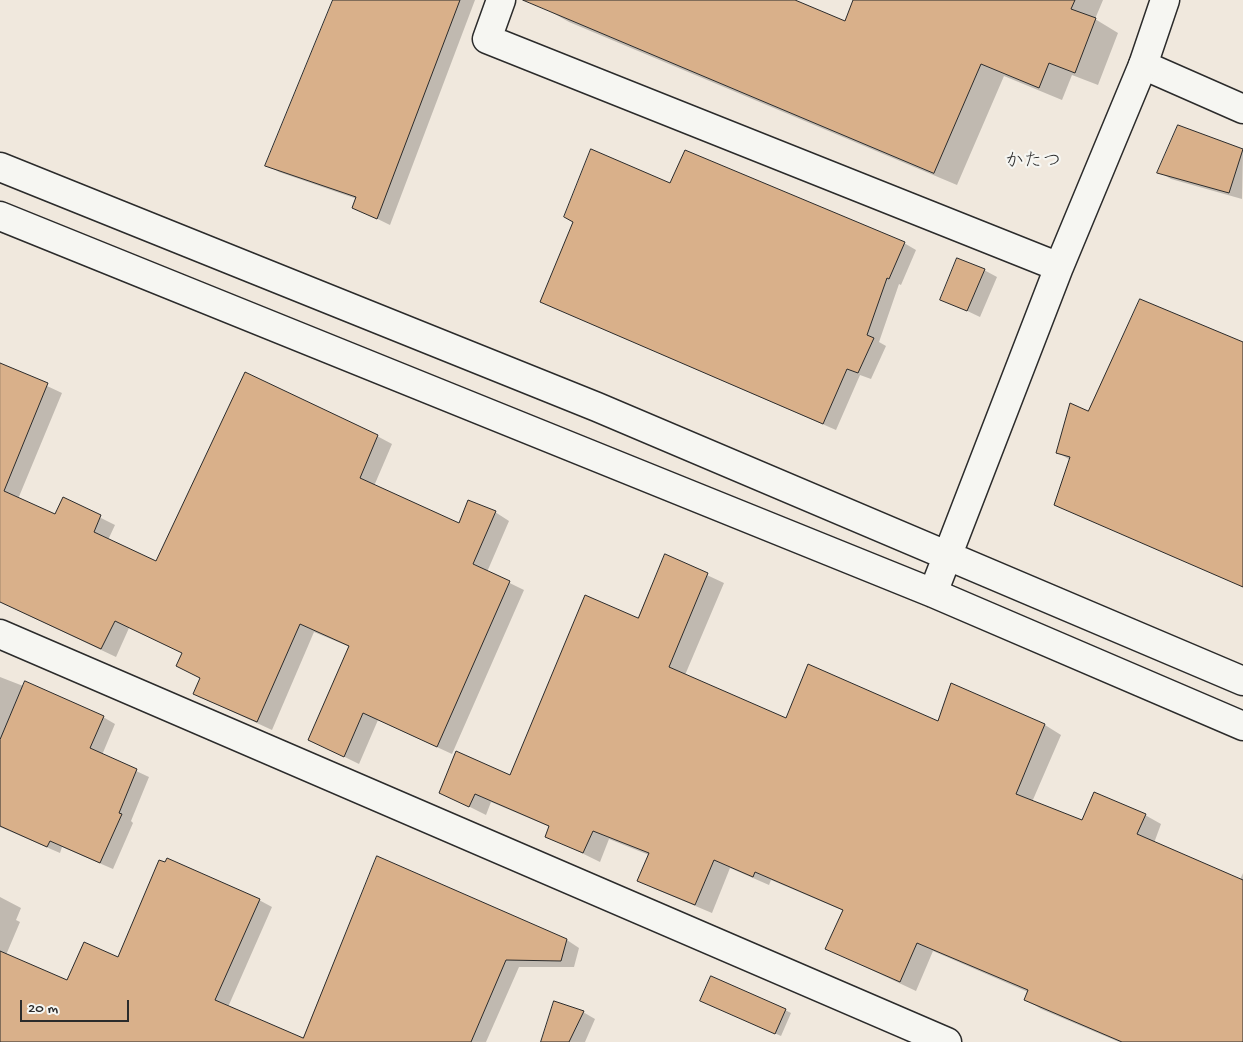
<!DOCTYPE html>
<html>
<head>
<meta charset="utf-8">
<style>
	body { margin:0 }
	#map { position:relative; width:1243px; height:1042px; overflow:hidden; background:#f0e8dd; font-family:"Gochi Hand",sans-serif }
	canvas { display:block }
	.scale { position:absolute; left:20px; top:1000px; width:109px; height:22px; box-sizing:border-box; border:2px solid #2b2b2b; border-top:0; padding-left:6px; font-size:15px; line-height:18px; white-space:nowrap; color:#2b2b2b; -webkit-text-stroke:4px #f6f6f2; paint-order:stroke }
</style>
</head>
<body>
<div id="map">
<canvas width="1243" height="1042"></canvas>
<div class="scale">20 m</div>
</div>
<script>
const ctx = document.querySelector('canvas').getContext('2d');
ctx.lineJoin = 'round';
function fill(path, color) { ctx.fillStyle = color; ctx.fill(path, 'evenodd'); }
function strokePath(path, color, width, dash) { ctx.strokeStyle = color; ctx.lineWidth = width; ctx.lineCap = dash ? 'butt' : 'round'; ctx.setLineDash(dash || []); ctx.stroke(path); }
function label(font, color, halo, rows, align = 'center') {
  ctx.font = font + ' "Gochi Hand","Klee One",sans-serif'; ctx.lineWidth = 4.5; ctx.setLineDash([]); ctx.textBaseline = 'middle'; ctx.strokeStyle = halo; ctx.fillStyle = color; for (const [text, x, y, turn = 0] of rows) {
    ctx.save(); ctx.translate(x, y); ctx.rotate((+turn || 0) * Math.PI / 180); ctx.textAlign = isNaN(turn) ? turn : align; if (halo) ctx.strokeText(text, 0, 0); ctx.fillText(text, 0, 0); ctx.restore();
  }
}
fill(new Path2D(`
	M334,0H475L390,225L353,207L357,199L279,172L267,165Z
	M550,0H792L845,22L854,0H1103L1095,19L1118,33L1098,85L1072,75L1062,100L1004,76L957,185L569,22L546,9Z
	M1179,126L1243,150L1242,199L1171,179L1159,172Z
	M671,185L904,243L916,250L901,285L899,284L879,342L886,346L871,379L860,375L836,430L541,302Z
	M984,270L997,277L980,317L942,299Z
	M1243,343V587L1055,504L1070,460L1057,452L1088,412Z
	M0,364L62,393L18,499L56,515L63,499L115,525L108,540L157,563L377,436L392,444L374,486L460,525L495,512L509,521L487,572L524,590L452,754L378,720L359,764L310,740L350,647L314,632L272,730L194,694L201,679L177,666L183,653L129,628L116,657L0,602Z
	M666,556L724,583L685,675L786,719L939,722L952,685L1045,725L1061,735L1032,802L1082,822L1145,815L1161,824L1154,843L1240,880L1243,873V1042H1119L1041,1009L1025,999L1028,992L933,951L916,991L827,949L844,911L771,880L769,885L730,868L712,913L655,889L639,880L649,855L609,839L600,862L547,836L550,827L491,802L486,815L440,792L511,776L639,619Z
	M0,677L103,717L115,724L102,755L149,777L131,821L133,823L113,869L62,847L60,853L0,827Z
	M378,858L567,940L579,948L574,967H519L486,1042H0V897L21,908L16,920L20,922L6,955L68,982L259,900L272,907L228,1007L303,1039Z
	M702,1001L785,1010L791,1013L781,1036Z
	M583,1012L595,1019L585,1042H551Z`), '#0003');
const building = new Path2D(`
	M333,0H460L377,219L352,208L356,197L265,166Z
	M523,0H795L845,21L853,0H1075L1071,9L1096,18L1075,73L1049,63L1039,88L981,64L934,173Z
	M1178,125L1243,149L1229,193L1157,173Z
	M591,149L670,183L685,150L905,242L889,279L887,278L867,335L874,338L858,373L847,369L823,424L540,302L573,222L564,217Z
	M957,258L985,269L967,311L940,300Z
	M1140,299L1243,342V587L1054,505L1070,457L1056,453L1070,403L1088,411Z
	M0,363L48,383L4,491L55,514L63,497L101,515L94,532L156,561L245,372L378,435L360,478L459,523L468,500L496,511L473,564L510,581L437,747L363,713L344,757L308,740L349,646L300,624L257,722L193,694L200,678L176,666L182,653L115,621L101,649L0,602Z
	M665,554L708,573L669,667L786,718L808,664L938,721L951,683L1045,724L1016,794L1082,820L1094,792L1146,814L1137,834L1243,880V1042H1122L1024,1000L1028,990L917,943L900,982L825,949L843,910L755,872L753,877L714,860L695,905L637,881L649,853L593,831L583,853L545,837L549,826L475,794L469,807L439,793L456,751L510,775L585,595L638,618Z
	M25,681L104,716L90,748L137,769L119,813L122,814L100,863L50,841L47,847L0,826V740Z
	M377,856L567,939L561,961L506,960L471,1042H0V951L67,980L84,942L118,957L159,860L165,862L167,858L260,899L215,1000L303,1038Z
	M711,976L786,1009L775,1034L700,1001Z
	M554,1001L584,1011L569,1042H541Z`);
fill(building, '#d9b08a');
strokePath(building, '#2b2b2b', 1);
const street = new Path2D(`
	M1143,65L1243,109`);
const secondary = new Path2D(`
	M501,0L487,39L1059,267
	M0,167L597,407L1243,681
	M0,216L933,593L1243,726
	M933,593L1059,267L1143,65L1165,0
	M0,634L947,1042`);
strokePath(street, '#2b2b2b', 31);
strokePath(secondary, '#2b2b2b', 31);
strokePath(street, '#f6f6f2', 28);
strokePath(secondary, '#f6f6f2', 28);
label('19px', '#2b2b2b', '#f6f6f2', [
	["かたつ",1033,163]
]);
</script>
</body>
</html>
